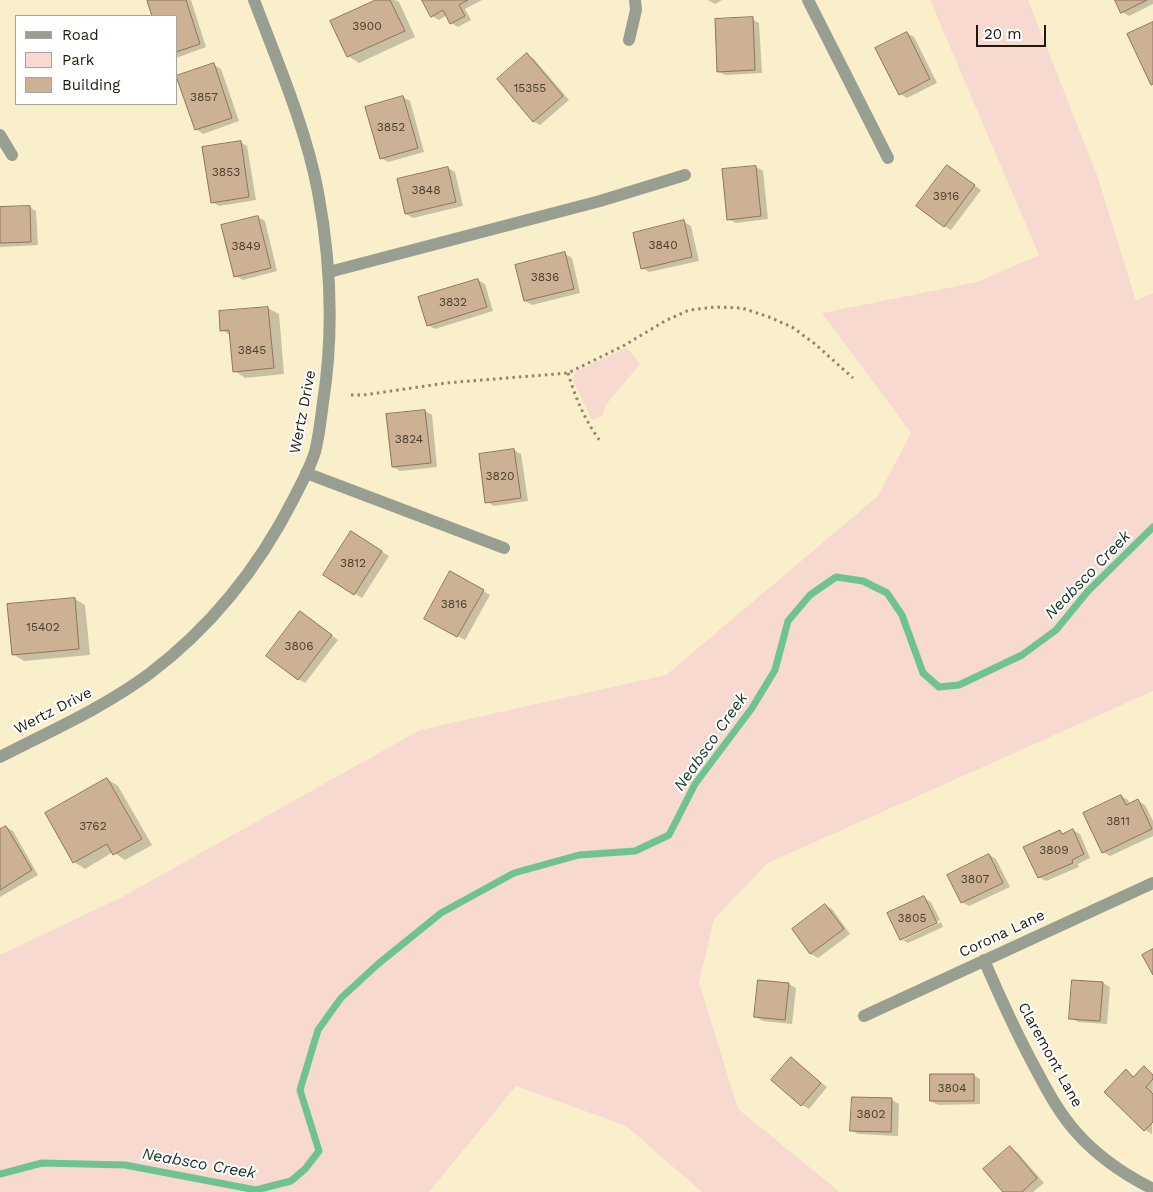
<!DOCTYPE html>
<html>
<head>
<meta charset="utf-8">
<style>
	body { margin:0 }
	#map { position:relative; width:1153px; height:1192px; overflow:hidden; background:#f9f0cb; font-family:"Work Sans",sans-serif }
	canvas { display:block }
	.legend { position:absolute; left:15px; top:15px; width:162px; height:90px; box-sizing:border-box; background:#fff; border:1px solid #a5a49e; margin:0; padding:6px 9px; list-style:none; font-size:15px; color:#1e1b0d }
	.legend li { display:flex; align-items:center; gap:10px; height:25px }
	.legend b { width:25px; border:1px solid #a5a49e }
	.scale { position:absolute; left:976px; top:25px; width:70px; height:22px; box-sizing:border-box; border:2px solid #1e1b0d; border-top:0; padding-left:6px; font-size:15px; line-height:18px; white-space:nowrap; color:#1e1b0d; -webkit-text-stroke:4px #fff; paint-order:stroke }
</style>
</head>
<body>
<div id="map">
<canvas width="1153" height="1192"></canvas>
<ul class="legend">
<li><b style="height:6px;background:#989f90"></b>Road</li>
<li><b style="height:14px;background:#f8d9d0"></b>Park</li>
<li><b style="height:14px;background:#cdb195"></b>Building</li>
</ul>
<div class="scale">20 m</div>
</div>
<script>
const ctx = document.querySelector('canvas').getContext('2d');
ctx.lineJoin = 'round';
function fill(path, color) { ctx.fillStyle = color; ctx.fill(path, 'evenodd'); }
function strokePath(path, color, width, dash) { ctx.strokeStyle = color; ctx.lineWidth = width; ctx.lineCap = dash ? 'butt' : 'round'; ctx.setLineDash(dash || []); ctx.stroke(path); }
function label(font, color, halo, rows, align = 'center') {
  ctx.font = font + ' "Work Sans",sans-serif'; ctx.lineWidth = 4; ctx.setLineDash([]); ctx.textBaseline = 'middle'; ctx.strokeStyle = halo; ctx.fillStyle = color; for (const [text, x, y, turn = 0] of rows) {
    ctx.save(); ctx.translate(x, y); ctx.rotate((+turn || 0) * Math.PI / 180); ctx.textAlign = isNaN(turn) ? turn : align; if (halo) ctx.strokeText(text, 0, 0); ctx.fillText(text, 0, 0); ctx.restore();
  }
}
fill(new Path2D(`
	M930,0H1028L1097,175L1136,301L1153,293V691L768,863L714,919L699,982L738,1109L840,1192H702L626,1126L516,1086L429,1192H0V955L122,897L420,730L666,675L878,496L911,433L822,313L977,282L1039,255Z
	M625,348L630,351L640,364L605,406L603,415L592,420L573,381L575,372Z`), '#f8d9d0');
fill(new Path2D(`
	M154,0H191L206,47L176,58V16H154L149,2Z
	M379,0H395L399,2L415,37L359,63L348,56Z
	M423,0H482L465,9L471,20L458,27L451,23L447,15L439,20L432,16Z
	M708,0H722L715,4Z
	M1116,0H1153V4L1129,16L1122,12Z
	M752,19L759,23L762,73L725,75L718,71Z
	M907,33L914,37L937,83L907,98L900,94Z
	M528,55L534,59L569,100L540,125L533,121Z
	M214,65L221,69L239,121L203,134L196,129Z
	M403,97L410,101L424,152L388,162L381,158Z
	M240,142L247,146L256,200L219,206L212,202Z
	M948,166L981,190L951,230L944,226Z
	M756,167L763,171L768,219L736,223L728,219Z
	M448,168L455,172L463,206L413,218L406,214Z
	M29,207L36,211L38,245L0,247V208Z
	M258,217L265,221L277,271L243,280L236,276Z
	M684,222L691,226L699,261L649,272L642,268Z
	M565,254L572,258L580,293L532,305L525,301Z
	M478,280L485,284L493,311L435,329L428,325Z
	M268,308L279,314L284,374L245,378L235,371L231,336L222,330Z
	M425,411L432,415L437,467L400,471L393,467Z
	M514,450L521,454L528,501L494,506L487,502Z
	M359,537L389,556L362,598L325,575Z
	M451,573L490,595L465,640L425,618Z
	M75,599L85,605L90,655L24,661L13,654Z
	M307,617L338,640L305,683L298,679Z
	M107,779L118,786L152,845L125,860L113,852L85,869L74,862L47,814Z
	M1121,796L1128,800L1130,805L1138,801L1145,805L1153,821V836L1110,856L1103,852Z
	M6,827L13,831L38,875L0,897V831Z
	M1073,830L1080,834L1090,858L1078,864L1079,867L1046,881L1039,877L1060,832L1064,834Z
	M989,855L996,859L1010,887L969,906L962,902Z
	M924,898L931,902L940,920L903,937V940L941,922L943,927L908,943L901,939Z
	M825,905L832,909L850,934L818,958L811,954L793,929Z
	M1103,983L1110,987L1107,1024L1078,1022L1071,1018Z
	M789,984L796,988L792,1024L763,1021L756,1017Z
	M791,1059L827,1087L809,1109L802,1105Z
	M1144,1068L1153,1074L1152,1134L1145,1130L1106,1092L1126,1071L1135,1077Z
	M973,1075L980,1079V1104L938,1105L931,1101Z
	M892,1100L899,1104L898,1136L858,1134L851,1130Z
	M1010,1148L1017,1152L1044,1183L1033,1192H1005Z`), '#0003');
strokePath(new Path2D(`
	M0,1174L42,1163L125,1165L256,1190L291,1181L305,1169L319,1151L300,1090L318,1030L341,998L378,964L441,913L514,873L579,855L635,851L669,835L695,784L752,708L775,670L788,621L810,595L836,577L863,581L887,593L902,615L923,673L939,687L959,685L1022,655L1056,630L1088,591L1153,527`), '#6ec391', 7);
const building = new Path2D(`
	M150,0H186L200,44L176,52V16H152L147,1Z
	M376,0H390L405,31L347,57L330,21Z
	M422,0H468L459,5L465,16L450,24L443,10L431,17Z
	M1115,0H1147L1121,13Z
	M753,17L755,70L717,72L715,19Z
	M1153,22V84L1151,85L1127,34Z
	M907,32L930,79L899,95L875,48Z
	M527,53L563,96L533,122L497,79Z
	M214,63L232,118L195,130L176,76Z
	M403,96L418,148L380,159L365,107Z
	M241,141L249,197L211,203L202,147Z
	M947,165L975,185L944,227L916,206Z
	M756,166L761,216L727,220L722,169Z
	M448,167L456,202L405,214L397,179Z
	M30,206L31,242L0,243V207Z
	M258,216L271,268L234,277L221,225Z
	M684,220L692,257L641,269L633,233Z
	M565,252L574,289L524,301L515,265Z
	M478,279L487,307L427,326L418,297Z
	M268,307L274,368L233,372L229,330L220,331L219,311Z
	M425,410L431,463L392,467L386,414Z
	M514,449L521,498L485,503L479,454Z
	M351,531L382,551L354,595L323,575Z
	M450,571L484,590L457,637L424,619Z
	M75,598L79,649L12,655L7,604Z
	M300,611L332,635L298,680L266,656Z
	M107,778L142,839L113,855L107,844L73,863L45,813Z
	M1121,795L1126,805L1138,799L1152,829L1102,853L1083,813Z
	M6,826L32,870L0,890V829Z
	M1073,829L1084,854L1072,860L1073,863L1038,878L1023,847L1060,830L1062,834Z
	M989,854L1003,883L961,903L947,875Z
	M924,896L937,923L900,940L887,913Z
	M825,904L844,929L810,954L792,929Z
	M1153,949V975L1142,955Z
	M758,980L789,983L785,1020L754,1017Z
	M1072,980L1103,982L1100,1021L1069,1019Z
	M791,1057L821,1083L801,1106L771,1080Z
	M1144,1066L1153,1075V1079L1146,1087L1153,1094V1122L1144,1131L1104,1092L1126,1069L1133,1077Z
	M930,1074H974V1101H930Z
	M852,1097L892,1098L891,1132L850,1131Z
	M1010,1146L1037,1178L1022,1192H1003L983,1169Z`);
fill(building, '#cdb195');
strokePath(building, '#8e745a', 1);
strokePath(new Path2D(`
	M568,373C575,397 586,423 601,442
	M351,395H364L446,383L568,373L623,346L665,321L689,310L715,307L742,308L769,317L792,327L815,344L853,378`), '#8d876d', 3, [2.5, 4]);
strokePath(new Path2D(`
	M808,0L888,158
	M629,40L636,10L635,0
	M0,135L12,155
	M329,272L600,201L685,175
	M306,473L504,548
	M0,757C50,731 103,708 149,674C210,628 259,567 294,498C301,484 310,468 315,452C319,436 321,419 323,402C334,332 331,262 318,192C306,128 277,61 254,0
	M984,960C999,995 1015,1030 1033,1064C1046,1088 1058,1112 1076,1132C1097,1156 1125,1175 1153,1189
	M864,1016L1153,883`), '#989f90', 12);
label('12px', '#4a402f', null, [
	["3900",367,26],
	["15355",530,88],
	["3857",204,97],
	["3852",391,127],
	["3853",226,172],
	["3848",426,190],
	["3916",946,196],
	["3840",663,245],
	["3849",246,246],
	["3836",545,277],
	["3832",453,302],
	["3845",252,350],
	["3824",409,439],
	["3820",500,476],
	["3812",353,563],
	["3816",454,604],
	["15402",43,627],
	["3806",299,646],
	["3811",1118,821],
	["3762",93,826],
	["3809",1054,850],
	["3807",975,879],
	["3805",912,918],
	["3804",952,1088],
	["3802",871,1114]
]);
label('15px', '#1e1b0d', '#fff', [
	["Wertz Drive",303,412,-79],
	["Wertz Drive",53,711,-27],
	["Corona Lane",1002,934,-25],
	["Claremont Lane",1050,1055,61]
]);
label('italic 16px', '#123723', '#fff', [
	["Neabsco Creek",1088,575,-46],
	["Neabsco Creek",711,742,-55],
	["Neabsco Creek",199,1164,10]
]);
</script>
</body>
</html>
